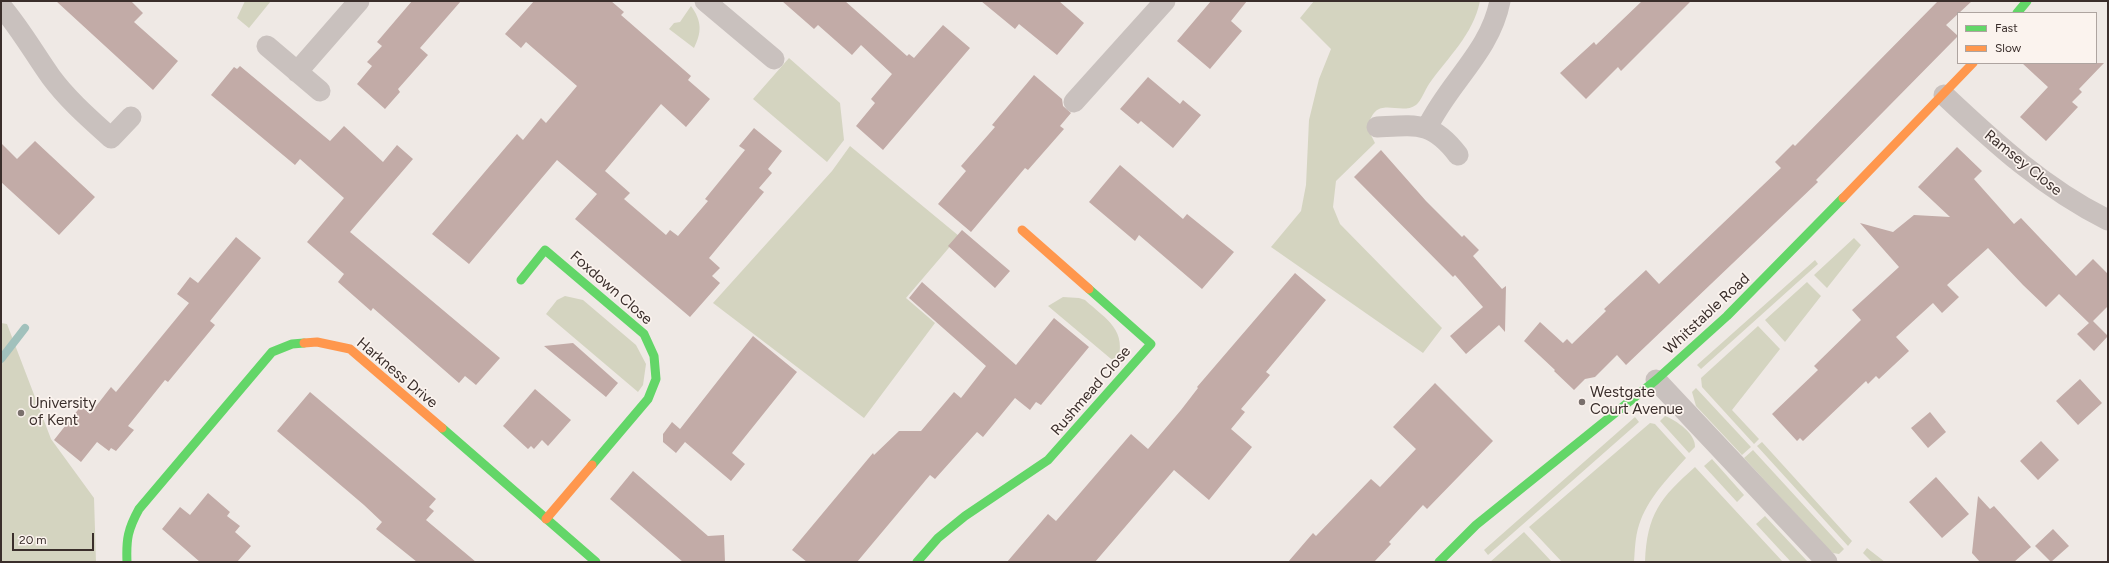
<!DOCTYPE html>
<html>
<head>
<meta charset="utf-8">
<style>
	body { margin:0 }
	#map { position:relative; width:2109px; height:563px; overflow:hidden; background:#efe9e5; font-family:Figtree,sans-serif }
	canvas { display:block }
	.frame { position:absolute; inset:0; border:2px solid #3a2e2b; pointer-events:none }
	.legend { position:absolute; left:1957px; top:12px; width:140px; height:52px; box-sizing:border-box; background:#fbf3ee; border:1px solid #aea4a0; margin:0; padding:5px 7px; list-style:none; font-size:12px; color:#3a2e2b }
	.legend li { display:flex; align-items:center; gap:8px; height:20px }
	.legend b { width:20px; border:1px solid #aea4a0 }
	.scale { position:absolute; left:12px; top:533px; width:82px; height:18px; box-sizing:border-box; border:2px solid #3a2e2b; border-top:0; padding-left:5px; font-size:12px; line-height:14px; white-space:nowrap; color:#3a2e2b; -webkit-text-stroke:3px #fbf3ee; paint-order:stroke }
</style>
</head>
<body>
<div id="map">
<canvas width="2109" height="563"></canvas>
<div class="frame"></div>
<ul class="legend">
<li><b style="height:5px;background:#63d668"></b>Fast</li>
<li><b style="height:5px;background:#ff974d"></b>Slow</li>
</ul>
<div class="scale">20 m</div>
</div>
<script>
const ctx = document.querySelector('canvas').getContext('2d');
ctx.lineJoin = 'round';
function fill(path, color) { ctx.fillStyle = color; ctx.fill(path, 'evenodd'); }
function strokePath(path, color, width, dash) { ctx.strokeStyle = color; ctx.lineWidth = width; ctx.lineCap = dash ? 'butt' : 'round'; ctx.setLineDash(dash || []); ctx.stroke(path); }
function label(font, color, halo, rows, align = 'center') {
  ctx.font = font + ' Figtree,sans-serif'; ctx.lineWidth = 3.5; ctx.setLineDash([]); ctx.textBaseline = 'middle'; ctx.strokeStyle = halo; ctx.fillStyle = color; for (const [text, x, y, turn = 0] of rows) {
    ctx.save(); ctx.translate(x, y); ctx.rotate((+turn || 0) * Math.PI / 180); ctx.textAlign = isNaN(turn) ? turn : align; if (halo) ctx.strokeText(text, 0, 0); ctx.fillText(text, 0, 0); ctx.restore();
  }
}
fill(new Path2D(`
	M245,1H271L249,28L237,18Z
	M1314,1H1480C1473,35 1448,57 1429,84C1425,90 1421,101 1416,105C1399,117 1374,92 1368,129L1375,143L1336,181L1333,207L1340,224L1442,328L1423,353L1271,247L1301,211L1306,185L1309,120L1319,79L1331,49L1300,18Z
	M691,6C702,21 702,32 694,48L669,29L674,23L680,22Z
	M789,58L840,103L844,140L827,162L753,99Z
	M850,146L959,236L906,298L935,323L864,418L713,303L832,171Z
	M1854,238L1861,245L1827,288L1814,275Z
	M1815,260L1818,264L1701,369L1697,365Z
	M1807,282L1821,296L1785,342L1765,320Z
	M565,296L583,300L636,345L646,364L643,385L638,392L546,314L557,300Z
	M1063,297L1079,298L1085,300C1107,320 1128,330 1117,364L1048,306Z
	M1,323L7,324L51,439L94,498L96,562H1Z
	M1758,326L1780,349L1732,410L1759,439L1754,444L1702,387L1701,378Z
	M1696,388L1751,447L1742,455L1696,406L1692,392Z
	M1665,416C1676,420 1696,434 1695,447L1689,453L1660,421Z
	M1635,417L1639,422L1488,555L1484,550Z
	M1650,423L1655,424L1686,458C1668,478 1647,499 1639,525C1635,537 1635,550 1634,562H1562L1529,527Z
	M1762,442L1852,541L1848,546L1757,446Z
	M1753,450L1844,549L1839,554L1833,553L1829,550L1744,458Z
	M1712,459L1744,495L1737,502L1704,466Z
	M1695,467L1783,562H1645C1647,514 1660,498 1695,467Z
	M1765,516L1808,562H1791L1756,524Z
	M1524,532L1552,562H1490Z
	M1867,548L1885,562H1872L1863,553Z`), '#d4d4c0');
strokePath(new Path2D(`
	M1,359L25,328`), '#a1c1bc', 8);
fill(new Path2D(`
	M56,1H131L143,13L134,22L178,61L153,90Z
	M412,1H461L420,48L428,55L398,89L400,92L385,109L357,84L372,66L367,62L382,46L377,42Z
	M534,1H611L624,12L621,15L691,76L688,80L710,99L686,127L661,104L605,171L630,193L624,199L666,235L670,230L678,236L708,201L705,199L745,150L739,146L754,128L782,151L768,169L772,173L759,188L764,192L709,258L720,268L712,276L720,283L690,317L575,219L597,194L557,160L469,264L432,234L517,134L523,140L541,118L546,123L577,86L526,42L521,48L505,34Z
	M782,1H845L907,56L909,54L914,58L943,25L970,48L883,150L856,126L875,103L871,99L892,74L861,45L852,55L818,25L814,29Z
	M981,1H1059L1084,23L1057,55L1019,24L1015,29Z
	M1211,1H1247L1231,21L1242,31L1210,69L1177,41Z
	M1642,1H1691L1621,71L1618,67L1586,99L1560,73L1594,42L1596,45Z
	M1938,1H1972L1946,25L1958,36L1816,180L1818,182L1626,365L1617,355L1595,377L1585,379L1574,390L1554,371L1555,370L1524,341L1540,322L1563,343L1567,339L1572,344L1606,311L1604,309L1646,270L1659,284L1781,168L1775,162L1793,144L1795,146Z
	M2022,63H2104L2079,89L2082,92L2072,102L2078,107L2046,141L2020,117L2048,87Z
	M240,66L330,141L344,126L383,162L397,145L413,159L350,232L500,358L476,385L465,376L459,383L373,308L371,311L338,282L344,274L307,242L344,198L300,159L295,165L211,95L234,67L237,69Z
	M1034,75L1062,99L1063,106L1071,113L1060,126L1064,129L1028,170L1025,168L971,232L938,204L966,171L961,166L995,127L992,125Z
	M1148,77L1180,104L1183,100L1201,115L1173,148L1141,121L1138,124L1120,109Z
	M35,141L95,197L59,235L1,182V143L17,159Z
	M1957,147L1982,171L1974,179L2014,224L2021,218L2076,276L2093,259L2108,274V306L2093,321L2108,336L2094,351L2077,334L2089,323L2059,294L2046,307L2023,285L1988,248L1947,285L1959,297L1942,313L1933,303L1896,337L1909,351L1879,379L1876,376L1868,384L1866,381L1803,441L1800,438L1797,441L1772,414L1818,370L1814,366L1861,320L1852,310L1899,267L1860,223L1893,232L1914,215L1950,217L1918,187Z
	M1381,150L1426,201L1462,237L1464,235L1479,250L1473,256L1502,289L1506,286L1505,332L1499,325L1466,354L1450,336L1483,307L1455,275L1453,277L1354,177Z
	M1120,165L1183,219L1187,214L1234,252L1202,289L1139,235L1135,241L1089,202Z
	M962,230L1010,271L995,288L948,246Z
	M236,237L261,258L210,321L215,325L168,382L165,380L128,426L134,430L116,451L111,448L109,451L97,442L81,462L54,440L81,406L90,414L111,387L116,392L189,303L177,294L190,277L198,283Z
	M1295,273L1326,300L1266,372L1270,375L1241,409L1245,412L1231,429L1252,447L1209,500L1174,470L1095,562H1007L1048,514L1056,521L1131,434L1148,449L1181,410L1198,388L1197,387Z
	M922,282L1016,365L1054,318L1089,347L1041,405L1036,402L1030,410L1015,398L983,437L977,432L935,479L930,475L857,562H807L792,550L873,453L874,455L899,431H921L954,392L961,398L986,366L909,298Z
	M753,336L797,372L732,453L745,464L731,481L685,442L676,453L663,442V434L672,422L680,429Z
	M573,343L618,383L606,397L544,346Z
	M2080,379L2102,403L2078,425L2056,401Z
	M1435,383L1493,441L1427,509L1423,505L1389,542L1391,544L1374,562H1288L1313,533L1316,536L1371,479L1380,487L1416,449L1393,427Z
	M535,389L571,420L548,446L542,440L534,449L531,446L528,449L503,426Z
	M310,392L436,499L429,507L434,511L426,520L476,562H417L376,529L382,522L364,505L277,431Z
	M1930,412L1946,432L1928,448L1911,428Z
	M2041,441L2059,460L2038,480L2020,461Z
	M633,471L708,536L724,535L725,562H683L610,499Z
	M1936,477L1969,514L1942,538L1909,502Z
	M208,493L230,512L227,516L240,526L235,532L251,546L237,562H200L162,529L180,507L190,515Z
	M1978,496L1990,509L1994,506L2031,547L2014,562H1980L1972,553Z
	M2053,529L2069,546L2051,562L2035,546Z`), '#c2aba7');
strokePath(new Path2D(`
	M705,1L774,59
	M1,6C20,28 34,53 51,77C68,100 90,119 111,138L131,117
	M267,46L320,91
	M297,72L359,1
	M1944,95C1995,143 2045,189 2108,220
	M1074,102L1165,1
	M1377,127C1417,125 1432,121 1458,155
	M1427,128C1449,82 1490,52 1500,1
	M1656,380L1827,562`), '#c9c1be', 21);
strokePath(new Path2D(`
	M2017,13L2027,1
	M521,280L545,250L644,334L654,356L656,379L648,399L592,465
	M442,428L596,562
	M127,562C126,539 128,529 139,509L272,352L292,344L304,343
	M917,562L938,538L965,516L1048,460L1151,344L1089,289
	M1439,562L1476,525L1656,380L1727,316L1843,198`), '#63d668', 9);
strokePath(new Path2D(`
	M1843,198L1973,63
	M1022,230L1089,289
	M304,343L317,342L350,349L442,428
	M546,519L592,465`), '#ff974d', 9);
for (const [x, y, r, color] of [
	[1582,402,4,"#796f6c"],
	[21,413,4,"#796f6c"]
]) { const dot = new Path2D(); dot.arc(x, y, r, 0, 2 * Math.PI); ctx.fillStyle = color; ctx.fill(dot); strokePath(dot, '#fbf3ee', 1.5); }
label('15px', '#3a2e2b', '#fbf3ee', [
	["Ramsey Close",2023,163,39],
	["Foxdown Close",611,288,41],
	["Whitstable Road",1707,314,-43],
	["Harkness Drive",397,373,40],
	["Rushmead Close",1091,391,-49]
]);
label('15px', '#3a2e2b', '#fbf3ee', [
	["Westgate",1590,393],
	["Court Avenue",1590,410],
	["University",29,404],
	["of Kent",29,421]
], 'left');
</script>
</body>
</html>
